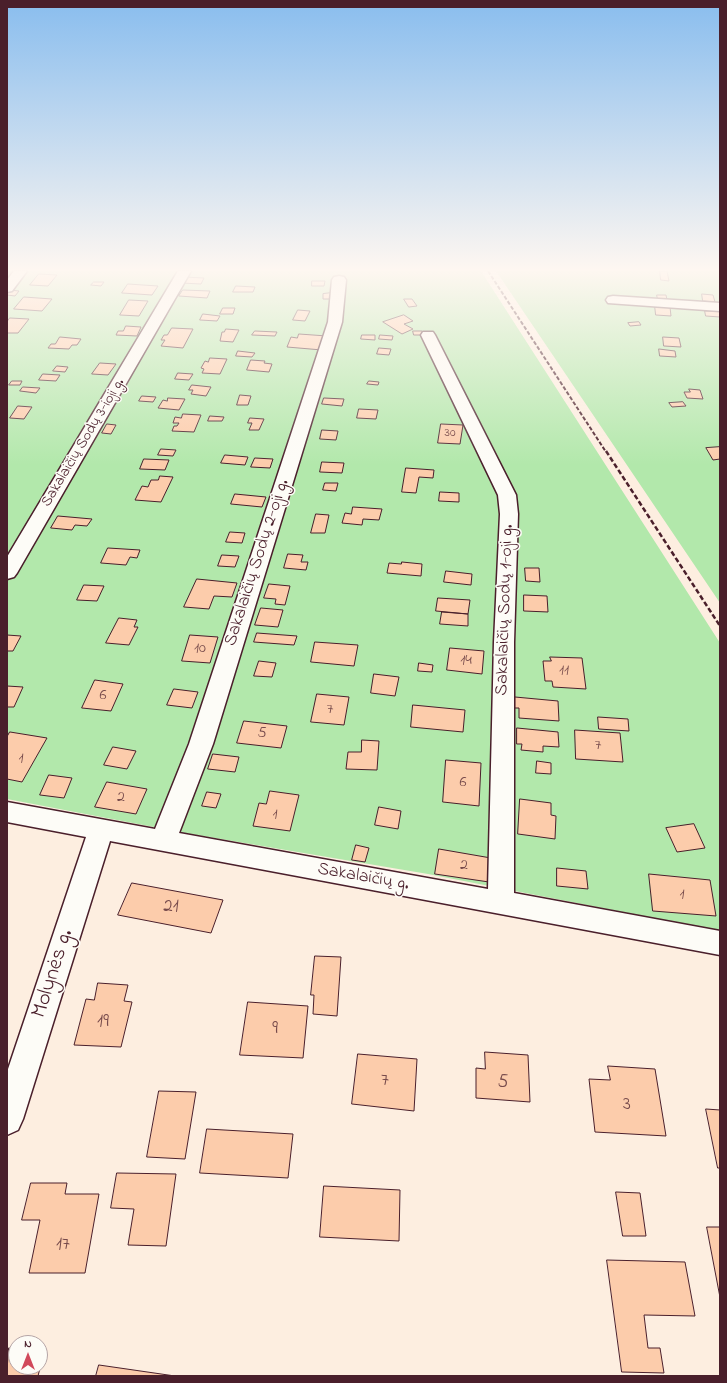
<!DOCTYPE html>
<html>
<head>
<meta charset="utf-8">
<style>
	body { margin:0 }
	#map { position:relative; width:727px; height:1383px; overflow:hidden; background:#fdeee0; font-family:"Indie Flower",sans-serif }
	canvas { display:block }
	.frame { position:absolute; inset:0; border:8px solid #4a1f2b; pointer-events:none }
	.north { position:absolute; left:8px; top:1335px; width:40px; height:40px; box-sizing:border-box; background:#fdfcf7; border:1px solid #b5a4a5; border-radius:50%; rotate:0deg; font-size:11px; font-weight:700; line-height:16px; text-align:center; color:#4a1f2b }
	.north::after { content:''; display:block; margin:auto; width:14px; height:18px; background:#d1495b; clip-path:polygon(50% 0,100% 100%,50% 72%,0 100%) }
</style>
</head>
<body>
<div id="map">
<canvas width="727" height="1383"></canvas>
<div class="frame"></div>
<div class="north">N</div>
</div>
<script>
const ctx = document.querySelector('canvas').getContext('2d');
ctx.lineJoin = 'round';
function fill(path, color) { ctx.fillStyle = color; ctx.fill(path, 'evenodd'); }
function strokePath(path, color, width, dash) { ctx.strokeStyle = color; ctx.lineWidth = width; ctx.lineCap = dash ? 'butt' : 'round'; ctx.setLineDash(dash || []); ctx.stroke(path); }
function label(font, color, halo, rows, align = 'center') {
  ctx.font = font + ' "Indie Flower",sans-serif'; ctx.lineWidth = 3; ctx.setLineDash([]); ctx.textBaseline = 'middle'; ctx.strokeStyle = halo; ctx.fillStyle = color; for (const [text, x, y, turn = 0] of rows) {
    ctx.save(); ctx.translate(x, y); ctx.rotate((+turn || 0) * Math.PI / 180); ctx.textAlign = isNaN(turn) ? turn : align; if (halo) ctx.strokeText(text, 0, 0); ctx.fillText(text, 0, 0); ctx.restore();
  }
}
fill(new Path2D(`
	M7,271H481L720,643V931L428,874L185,833L7,799Z
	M496,271H720V603Z`), '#b2e8ab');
const building = new Path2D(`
	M660,271H667L669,281L661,280Z
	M39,274L57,275L48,286L30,285Z
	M184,277L204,278L201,284L181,283Z
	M312,281H325L324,286H312Z
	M94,282H104L101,286L91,285Z
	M128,284L158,286L152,295L122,293Z
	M236,286L255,287L253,292H233Z
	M9,290L19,291L15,296L7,295Z
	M183,290L210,291L207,298L179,296Z
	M331,293V299H323V294Z
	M702,294L713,295L715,302L703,301Z
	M657,295H666L667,300H658Z
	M24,297L52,299L42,311L14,309Z
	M404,299H412L417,306L409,307Z
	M129,300L148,301L139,316L120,315Z
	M655,306L670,307L671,316L656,315Z
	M223,308H235L233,314H220Z
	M298,310L310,311L305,321L293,320Z
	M705,311H720V317L706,316Z
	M203,314L220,316L217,321L200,320Z
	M404,315L413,321L404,324L413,329L402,334L383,322Z
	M10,318L29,319L18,333H7V322Z
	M639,322L641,325L630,326L628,323Z
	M126,326L141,327L137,336L116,335L118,331H123Z
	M172,328L193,329L183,348L161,346L165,340H161L164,335H167Z
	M226,329L239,330L233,342L220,341L222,332H224Z
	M255,331L277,332L275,336L252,335Z
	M413,331H422L424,335H414Z
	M299,334L327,336L322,350L287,347L291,337L297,338Z
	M362,335H375V340L361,339Z
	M380,335L393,336L392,340L379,339Z
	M60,337L81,339L77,345H72L69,349L48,348L51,344H55Z
	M663,337L679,338L681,347L664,346Z
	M379,348L391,349L389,355L377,354Z
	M659,349L675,351L676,357L660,356Z
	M238,351L255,353L252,357L236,356Z
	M210,358L227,359L220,374L202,373L204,369L201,368L205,361L208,362Z
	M251,360L265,361L264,363L272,364L269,372L247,370Z
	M100,363L116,364L108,375L92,374Z
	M57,366L68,367L65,372L53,371Z
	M178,373L193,374L189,380L175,379Z
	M43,374L60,375L56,381L39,380Z
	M12,381H22L20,385H9Z
	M369,381L379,382L378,385L367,384Z
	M192,385L211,387L206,396L191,394L193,390H189Z
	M23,387L40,388L36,393L20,391Z
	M689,389L700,390L703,399L687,398L684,392H690Z
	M240,395L251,396L248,405H237Z
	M142,396L156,397L153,402L139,401Z
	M168,398L185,399L179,410L158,408L163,400L167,401Z
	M324,398L344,399L342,406L322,404Z
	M683,402L686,406L672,407L669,403Z
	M18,406L32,407L24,419L10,418Z
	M359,409L378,410L376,419L357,418Z
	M183,414L201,415L194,432L172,431L174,426H177L179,423H173L175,417L181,418Z
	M210,416L224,417L222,421H208Z
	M250,418L264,419L259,430H249L252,423H248Z
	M107,424L116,425L111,434L102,433Z
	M441,424L463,425L460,444L438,443Z
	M322,430L338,431L336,440L320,439Z
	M720,447V459L713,460L706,448Z
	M161,449L176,450L173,456L158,455Z
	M225,455L248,457L245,465L221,463Z
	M255,458L273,459L270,468L251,467Z
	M144,459L169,460L165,470L140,469Z
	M322,462L344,463L342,473L320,472Z
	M406,468L434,470L433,478L419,477L416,493L402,492Z
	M160,476L173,477L161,502L135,500L142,486L148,487L151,480H158Z
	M325,483H338L336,491L323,490Z
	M440,492L459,493V502L439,501Z
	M235,494L266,497L262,507L231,504Z
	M353,507L382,509L379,520L363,519L362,525L342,523L345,513L351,514Z
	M316,514L329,515L325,533H311Z
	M58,516L92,519L87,526L75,525L72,530L51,528Z
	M230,532L245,533L242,543L226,542Z
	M108,548L140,550L137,558L130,557L126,565L101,563Z
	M288,554L303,555L301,562H308L306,570L284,568Z
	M222,555L239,556L235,567L218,566Z
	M402,562L422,564L421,576L387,573L389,563L401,564Z
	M525,568H539L540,582L526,581Z
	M446,571L472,574L471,585L444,582Z
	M197,579L237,583L232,597L214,596L209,609L184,607Z
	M269,584L290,586L285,605L275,604L276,599L264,598Z
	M84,585L104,586L97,601L77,600Z
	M524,595L547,596L548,612L524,611Z
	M438,598L470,600L468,614L436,611Z
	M261,608L283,610L278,627L255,625Z
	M442,612L468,614V626L440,624Z
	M119,618L137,620L134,627H138L129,645L106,643Z
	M257,633L297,636L294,645L254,642Z
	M7,635L21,636L13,651H7Z
	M190,635L218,637L210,663L182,661Z
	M315,642L358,645L354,666L311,662Z
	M450,648L484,651L482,674L447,670Z
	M550,657L582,658L586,689L553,687L552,681H545L543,661H551Z
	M259,661L276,663L272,677L254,676Z
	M419,663L433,665L432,672L418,671Z
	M374,674L399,677L395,696L371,693Z
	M95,680L123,684L111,711L82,708Z
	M7,686L23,687L14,707H7Z
	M174,689L198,692L192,708L167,705Z
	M317,694L349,697L344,725L311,722Z
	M515,697L558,701L559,721L519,718V708H515Z
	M413,705L465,710L463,732L411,727Z
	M598,717L628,719L629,731L599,729Z
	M244,721L287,726L281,748L237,743Z
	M517,728L558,732L559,747L543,746V752L521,750L522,744H517Z
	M575,730L620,733L623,762L576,759Z
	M10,732L47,738L22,782L7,779V737Z
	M362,740L379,741L377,770L346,769L348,752H361Z
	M113,747L136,751L127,769L104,765Z
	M213,754L239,757L235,772L208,769Z
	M446,760L481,763L479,806L443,802Z
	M537,761L551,763V774L536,773Z
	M49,775L72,778L64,798L40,795Z
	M107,782L147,789L136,814L95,807Z
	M270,791L299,795L290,831L253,826L259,803L266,804Z
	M207,792L221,794L216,808L202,806Z
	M520,799L551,803V815L556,816L555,839L518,834Z
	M379,807L401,811L398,829L375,825Z
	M694,824L705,848L677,852L666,828Z
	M356,845L369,848L365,862L352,860Z
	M439,849L491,858L489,882L435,874Z
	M557,868L586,871L588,889L557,886Z
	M649,874L710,880L716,916L653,911Z
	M132,883L223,900L211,933L118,915Z
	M315,956L341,957L337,1016L313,1014L314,995H311Z
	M98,983L128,985L124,1001L132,1002L121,1047L74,1045L86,999L94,1000Z
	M248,1002L308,1006L303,1058L240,1055Z
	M485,1052L528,1055L530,1102L476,1098V1068L485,1069Z
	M358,1054L417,1059L414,1111L352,1104Z
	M608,1066L655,1069L666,1136L595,1132L589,1079L610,1080Z
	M159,1091L196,1092L185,1159L147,1157Z
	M706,1109L720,1110V1168H718Z
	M207,1129L293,1134L288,1178L200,1173Z
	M117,1173L176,1174L166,1246L128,1245L134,1209L111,1208Z
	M31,1183H67L65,1194H99L85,1273H29L40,1220H22Z
	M324,1186L400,1190L399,1241L320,1237Z
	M616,1192L640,1193L646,1236H623Z
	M707,1227H720V1297Z
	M607,1260L685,1262L695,1316L644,1315L648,1348H660L664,1373L622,1372Z
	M9,1348L16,1349V1367H40V1351L44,1352L38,1376H7Z
	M99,1365L175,1376H96Z`);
fill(building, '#fcccab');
strokePath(building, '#4a1f2b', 1);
const street = new Path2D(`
	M14,271H27L12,291L7,292V280Z
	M178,271H191L17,573L14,577L7,579V557Z
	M339,276L344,277L346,280L342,322L213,744L179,833L488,889L494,642L500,514L498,495L421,335L423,332H433L435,335L516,495L518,514L514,642V893L720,931V955L110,841L23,1119L18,1130L7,1135V1072L86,837L7,822V802L155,829L189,744L328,322L332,280L334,277Z
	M613,296L720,303V311L608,303L606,300L608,297Z`);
strokePath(street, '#4a1f2b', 3);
fill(street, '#fdfcf7');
strokePath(new Path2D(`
	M488,271L606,452`), '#4a1f2b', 2, [4, 2]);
strokePath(new Path2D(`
	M606,451L720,626`), '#4a1f2b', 2.5, [5, 2.5]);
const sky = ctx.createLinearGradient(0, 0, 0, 465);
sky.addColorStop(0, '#89bdee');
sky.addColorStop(0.58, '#fef7f1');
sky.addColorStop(1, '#fef7f100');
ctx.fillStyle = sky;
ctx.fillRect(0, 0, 727, 465);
label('13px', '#764a4b', null, [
	["30",450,434]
]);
label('15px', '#4a1f2b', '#fdfcf7', [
	["Sakalaičių Sodų 3-ioji g.",84,443,-59]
]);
label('16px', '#764a4b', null, [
	["10",200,649],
	["14",466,661],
	["11",564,671],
	["6",103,696],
	["7",330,710],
	["5",262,734],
	["7",598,746],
	["1",21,759],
	["6",463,783],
	["2",121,798],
	["1",275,815],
	["2",464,866],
	["1",682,895]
]);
label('18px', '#4a1f2b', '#fdfcf7', [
	["Sakalaičių Sodų 2-oji g.",258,563,-72],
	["Sakalaičių Sodų 1-oji g.",506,610,-88],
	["Sakalaičių g.",363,878,10]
]);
label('19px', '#764a4b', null, [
	["21",171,908],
	["19",103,1023],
	["9",275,1030],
	["7",385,1082],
	["5",503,1084],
	["3",627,1106],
	["17",63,1246]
]);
label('22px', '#4a1f2b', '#fdfcf7', [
	["Molynės g.",54,974,-72]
]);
</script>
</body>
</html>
